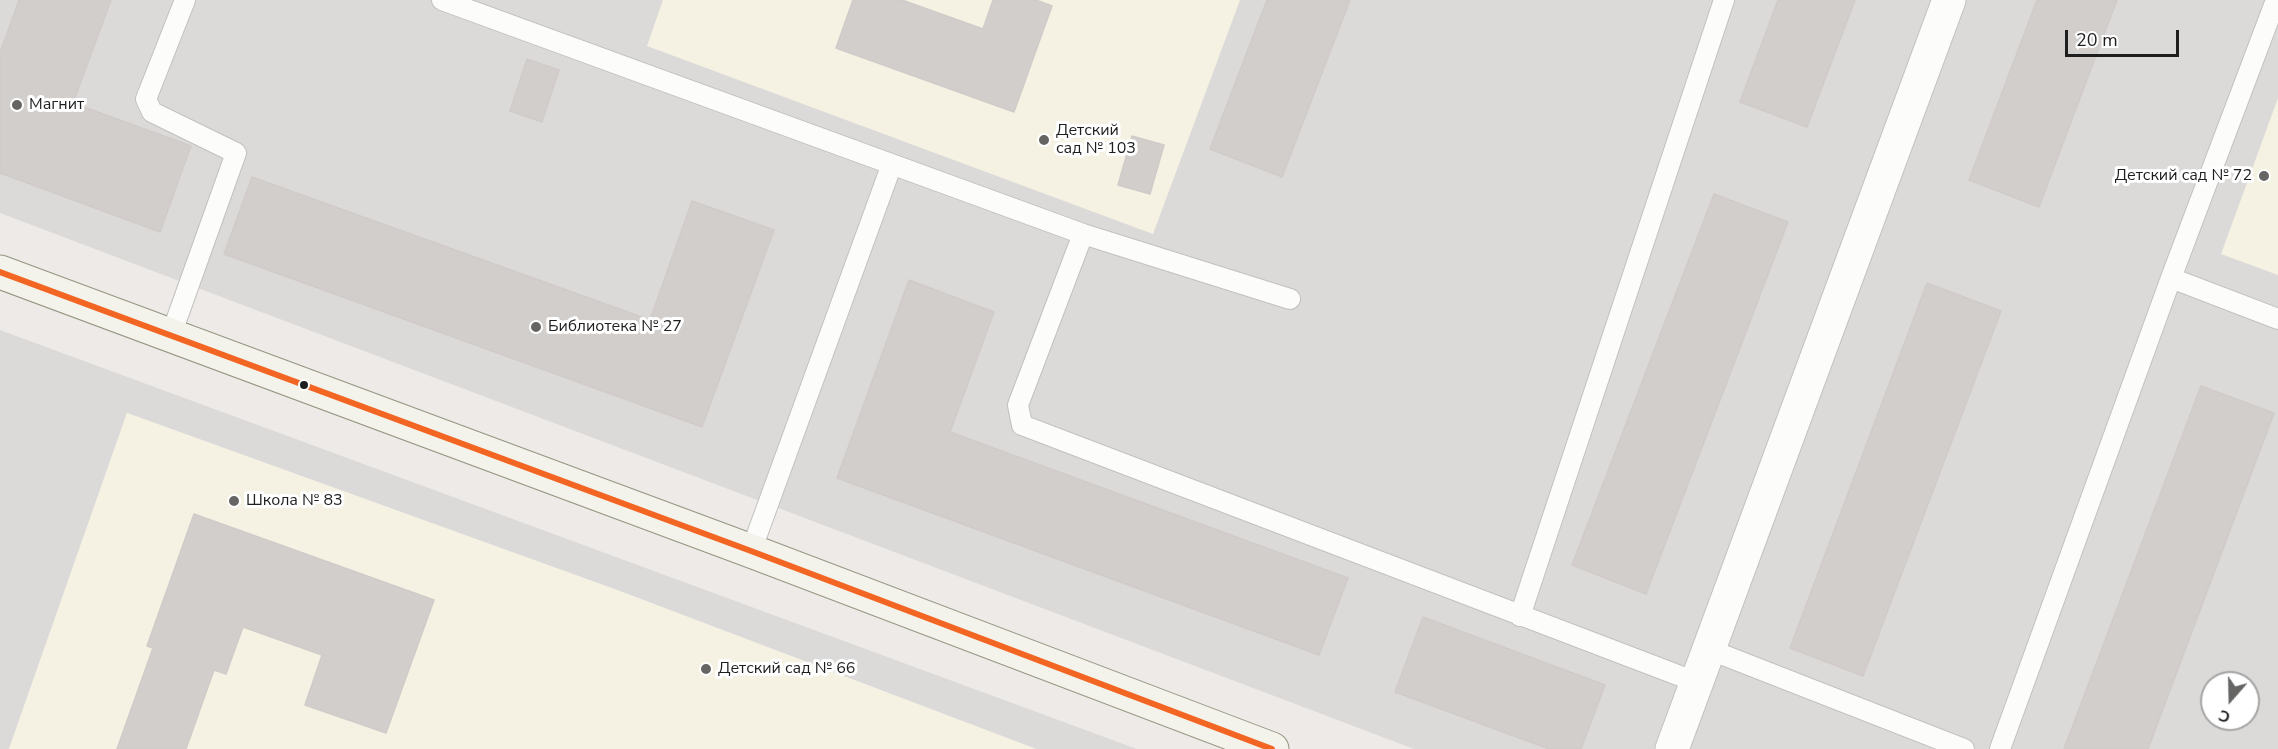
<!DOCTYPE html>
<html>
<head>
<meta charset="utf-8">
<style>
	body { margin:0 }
	#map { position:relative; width:2278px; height:749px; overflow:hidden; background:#edeae7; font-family:"Nunito Sans",sans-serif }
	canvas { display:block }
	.north { position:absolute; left:2200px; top:671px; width:60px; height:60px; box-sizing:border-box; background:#fff; border:2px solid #a5a5a5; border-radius:50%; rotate:200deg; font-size:16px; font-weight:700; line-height:24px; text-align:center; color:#1e1e1e }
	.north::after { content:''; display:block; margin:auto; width:21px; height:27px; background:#666564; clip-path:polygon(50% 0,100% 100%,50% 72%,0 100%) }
	.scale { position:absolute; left:2065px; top:30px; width:114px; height:27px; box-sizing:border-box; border:3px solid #1e1e1e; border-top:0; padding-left:8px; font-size:18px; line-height:21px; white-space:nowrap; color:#1e1e1e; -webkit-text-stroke:4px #fff; paint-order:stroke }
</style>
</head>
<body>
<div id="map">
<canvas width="2278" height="749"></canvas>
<div class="north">С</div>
<div class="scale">20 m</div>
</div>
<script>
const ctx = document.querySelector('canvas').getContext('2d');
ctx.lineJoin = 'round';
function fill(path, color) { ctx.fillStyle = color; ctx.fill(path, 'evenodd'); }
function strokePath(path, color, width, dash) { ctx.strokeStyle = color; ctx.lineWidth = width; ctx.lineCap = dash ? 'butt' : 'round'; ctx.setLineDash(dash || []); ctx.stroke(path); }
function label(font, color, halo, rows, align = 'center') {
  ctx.font = font + ' "Nunito Sans",sans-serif'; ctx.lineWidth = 6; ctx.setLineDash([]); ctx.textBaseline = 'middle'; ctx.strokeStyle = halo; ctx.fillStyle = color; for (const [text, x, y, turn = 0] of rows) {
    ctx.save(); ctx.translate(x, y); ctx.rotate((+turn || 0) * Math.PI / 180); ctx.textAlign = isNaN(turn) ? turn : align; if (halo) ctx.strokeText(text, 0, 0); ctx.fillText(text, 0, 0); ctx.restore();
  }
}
fill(new Path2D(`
	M0,0H2278V749H1414L0,213ZM2212,683H2248V719H2212Z
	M0,330L1137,749H1036L617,590L127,413L9,749H0Z`), '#dcdad9');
fill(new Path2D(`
	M663,0H1240L1153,234L647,46Z
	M2278,98V275L2221,254Z
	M127,413L617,590L1036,749H9Z`), '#f5f2e3');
const building = new Path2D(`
	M19,0H111L73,103L191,146L160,232L0,173V53Z
	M853,0H902L983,29L993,0H1036L1052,6L1014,112L836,48Z
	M1267,0H1350L1282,177L1210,149Z
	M1778,0H1855L1807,127L1740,102Z
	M2037,0H2117L2039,207L1969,180Z
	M527,59L559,70L542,122L510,111Z
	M1132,136L1164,145L1150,194L1118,185Z
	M252,177L650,320L692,201L774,230L702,427L224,254Z
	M1714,194L1788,222L1646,594L1572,565Z
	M909,280L994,312L950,432L1348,578L1319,655L837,478Z
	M1927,283L2001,311L1863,676L1790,648Z
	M2201,386L2274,413L2148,749H2064Z
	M194,514L434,600L386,733L305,705L322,655L243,627L226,674L214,670L186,749H117L153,648L147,646Z
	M1423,617L1605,685L1581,749H1549L1395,692Z`);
fill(building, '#d2cecc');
strokePath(building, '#d0cbc9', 1.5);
const lane = new Path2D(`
	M442,0L1083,234L1290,299
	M1083,234L1018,405L1022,425L1696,682
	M2171,278L2278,319
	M171,335L236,153L152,112L146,99L185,0
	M751,551L892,164
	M1520,616L1724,0
	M1708,649L1964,749
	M2000,749L2171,278L2276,0`);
const street = new Path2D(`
	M1672,749L1949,0`);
const secondary = new Path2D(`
	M0,272L751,551L1272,749`);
strokePath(lane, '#c2c1bf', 22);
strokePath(street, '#c2c1bf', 35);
strokePath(secondary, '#969480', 35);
strokePath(lane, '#fcfcfb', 20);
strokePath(street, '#fcfcfb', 33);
strokePath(secondary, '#f3f2eb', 33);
strokePath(new Path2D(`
	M0,272L751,551L1272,749`), '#f26522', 6);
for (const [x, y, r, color] of [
	[17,105,6,"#666564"],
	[1044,140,6,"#666564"],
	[2264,176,6,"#666564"],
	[536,327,6,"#666564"],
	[304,385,5,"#1e1e1e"],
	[234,501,6,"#666564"],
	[706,669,6,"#666564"]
]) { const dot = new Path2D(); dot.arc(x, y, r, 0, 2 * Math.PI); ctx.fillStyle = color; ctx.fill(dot); strokePath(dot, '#fff', 2); }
label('16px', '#1e1e1e', '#fff', [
	["Магнит",29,105],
	["Детский",1056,131],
	["сад № 103",1056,149],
	["Детский сад № 72",2252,176,"right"],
	["Библиотека № 27",548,327],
	["Школа № 83",246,501],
	["Детский сад № 66",718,669]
], 'left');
</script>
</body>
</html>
